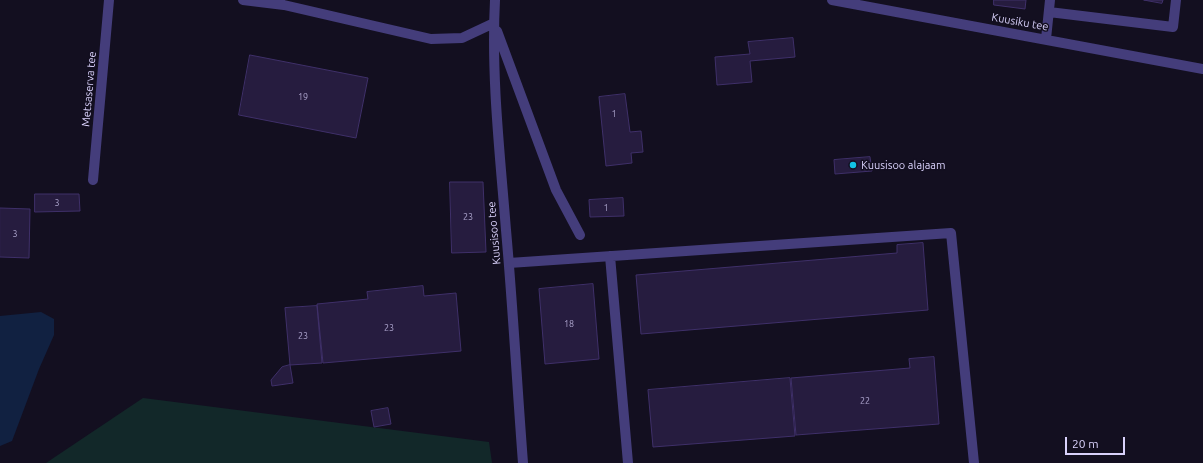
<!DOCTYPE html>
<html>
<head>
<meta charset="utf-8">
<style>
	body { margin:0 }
	#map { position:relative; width:1203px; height:463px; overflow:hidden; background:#130f20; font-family:Ubuntu,sans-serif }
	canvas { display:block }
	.scale { position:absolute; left:1065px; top:437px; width:60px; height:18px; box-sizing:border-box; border:2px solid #d9d1fb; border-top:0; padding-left:5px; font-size:12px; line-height:14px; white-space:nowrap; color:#d9d1fb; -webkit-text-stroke:3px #130f20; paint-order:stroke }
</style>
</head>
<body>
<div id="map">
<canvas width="1203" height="463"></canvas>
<div class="scale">20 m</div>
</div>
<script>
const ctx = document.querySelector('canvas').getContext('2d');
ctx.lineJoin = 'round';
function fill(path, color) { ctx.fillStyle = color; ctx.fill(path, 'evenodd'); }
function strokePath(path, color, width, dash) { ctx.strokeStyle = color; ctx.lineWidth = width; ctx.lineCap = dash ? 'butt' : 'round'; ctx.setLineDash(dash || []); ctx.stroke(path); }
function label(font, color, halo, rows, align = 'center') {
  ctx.font = font + ' Ubuntu,sans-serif'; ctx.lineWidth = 3; ctx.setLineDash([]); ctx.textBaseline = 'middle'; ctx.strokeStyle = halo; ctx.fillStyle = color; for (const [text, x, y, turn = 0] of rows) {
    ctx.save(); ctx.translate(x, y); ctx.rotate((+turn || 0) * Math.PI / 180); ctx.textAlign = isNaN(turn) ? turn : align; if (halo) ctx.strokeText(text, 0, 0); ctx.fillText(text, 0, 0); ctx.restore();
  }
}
fill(new Path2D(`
	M143,398L489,442L492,463H46Z`), '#122829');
fill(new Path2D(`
	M41,312L54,319V335L39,369L12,441L0,446V316Z`), '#112141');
const building = new Path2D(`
	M994,0H1026L1025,9L994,5Z
	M1144,0H1163L1162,3Z
	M793,38L795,57L750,61L752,82L717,85L715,57L750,54L748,42Z
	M250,55L368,78L356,138L239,115Z
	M625,94L630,132L641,131L643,152L631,153L632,163L606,166L599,97Z
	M870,157L872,171L835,174L834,160Z
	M450,182H483L486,252L452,253Z
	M35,194H79L80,211L35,212Z
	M623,198L624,216L590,217L589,200Z
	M0,208L30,209L29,258L0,257Z
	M923,243L928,310L641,334L636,275L897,253V245Z
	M593,284L599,359L545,364L539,289Z
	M423,286L424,296L456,293L461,351L323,363L317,304L368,299L367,292Z
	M317,306L322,363L290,365L285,308Z
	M934,357L939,424L796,435L791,378L910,368L909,359Z
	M290,365L293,383L272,386L271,380L282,367Z
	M790,378L795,436L653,447L648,390Z
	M388,408L391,424L374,427L371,411Z`);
fill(building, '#261c3f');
strokePath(building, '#3f3069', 1);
strokePath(new Path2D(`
	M243,0L284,5L431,39L462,38L494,23
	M495,0C491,77 500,154 506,230C513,308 517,385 523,463
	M832,0L1203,69
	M1049,12L1173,27L1176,0
	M497,31L556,190L580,235
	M1046,39L1050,0
	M93,180L109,0
	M610,256L628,463
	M509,263L951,233L974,463`), '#443d7b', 10);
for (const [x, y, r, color] of [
	[853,165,4,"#12c3e6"]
]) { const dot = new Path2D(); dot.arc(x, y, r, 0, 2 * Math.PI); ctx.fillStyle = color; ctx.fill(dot); strokePath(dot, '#130f20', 1.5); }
label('9px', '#aca4cc', null, [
	["19",303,97],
	["1",614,114],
	["3",57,203],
	["1",606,208],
	["23",468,217],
	["3",15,234],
	["18",569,324],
	["23",389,328],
	["23",303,336],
	["22",865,401]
]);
label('11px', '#d9d1fb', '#130f20', [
	["Kuusiku tee",1020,22,10],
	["Metsaserva tee",89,89,-85],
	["Kuusisoo tee",494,233,-95]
]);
label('11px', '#d9d1fb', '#130f20', [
	["Kuusisoo alajaam",861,165]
], 'left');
</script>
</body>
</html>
